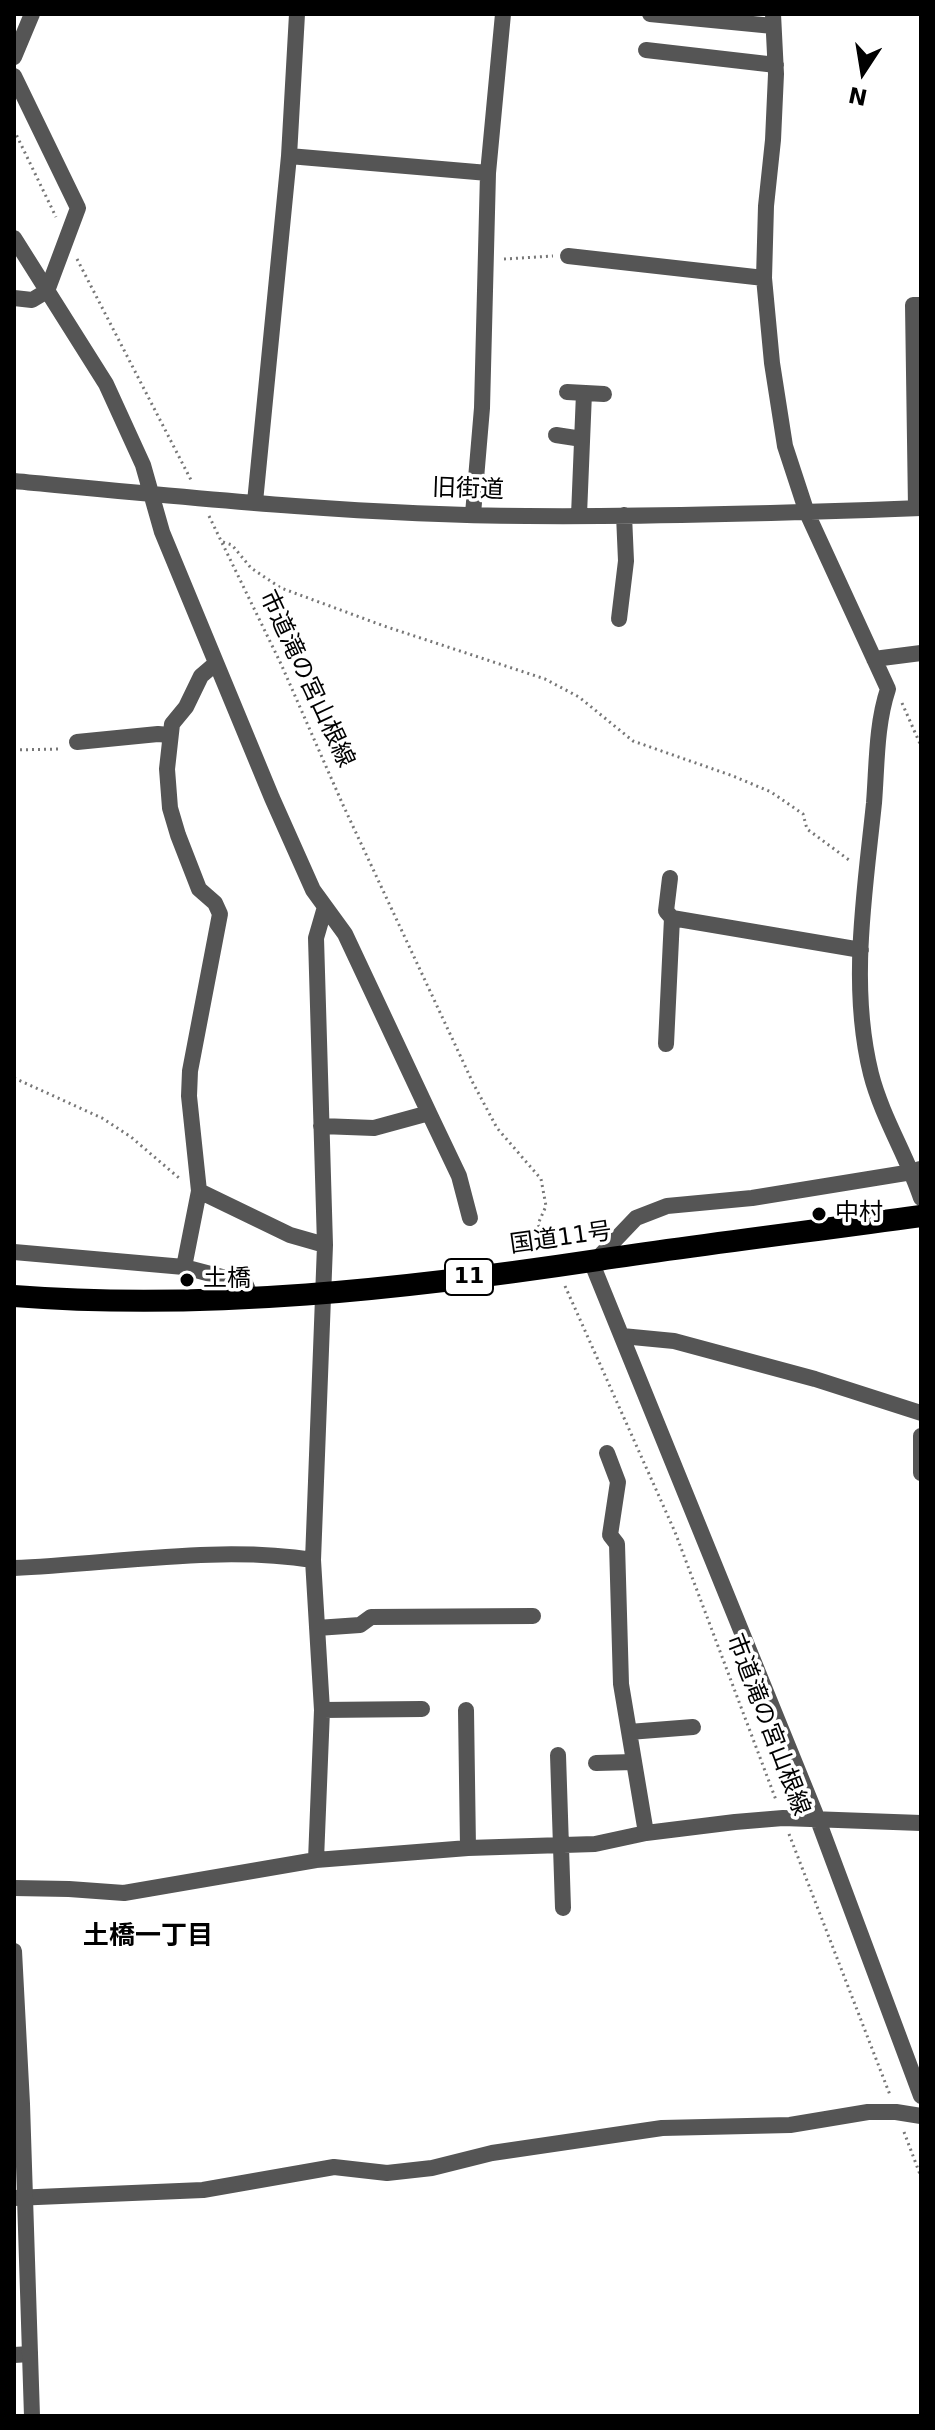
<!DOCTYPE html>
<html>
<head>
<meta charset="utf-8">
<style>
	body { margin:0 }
	#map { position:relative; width:935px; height:2430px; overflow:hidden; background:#fff; font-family:"DejaVu Sans",sans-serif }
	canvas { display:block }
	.frame { position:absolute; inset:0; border:16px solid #000; pointer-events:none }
	.north { position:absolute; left:823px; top:32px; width:80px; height:80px; -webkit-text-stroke:6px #fff; paint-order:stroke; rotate:192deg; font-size:22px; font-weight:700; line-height:32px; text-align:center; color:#000 }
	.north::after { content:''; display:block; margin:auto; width:28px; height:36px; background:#000; clip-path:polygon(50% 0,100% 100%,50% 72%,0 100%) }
</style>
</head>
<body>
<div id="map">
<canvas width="935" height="2430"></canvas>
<div class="frame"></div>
<div class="north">N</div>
</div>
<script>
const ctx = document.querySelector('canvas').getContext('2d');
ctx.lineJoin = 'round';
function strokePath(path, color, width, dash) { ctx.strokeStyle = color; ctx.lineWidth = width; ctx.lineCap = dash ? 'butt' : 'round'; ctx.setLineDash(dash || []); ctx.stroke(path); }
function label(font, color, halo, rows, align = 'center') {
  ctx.font = font + ' "DejaVu Sans","Noto Sans JP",sans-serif'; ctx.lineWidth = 7; ctx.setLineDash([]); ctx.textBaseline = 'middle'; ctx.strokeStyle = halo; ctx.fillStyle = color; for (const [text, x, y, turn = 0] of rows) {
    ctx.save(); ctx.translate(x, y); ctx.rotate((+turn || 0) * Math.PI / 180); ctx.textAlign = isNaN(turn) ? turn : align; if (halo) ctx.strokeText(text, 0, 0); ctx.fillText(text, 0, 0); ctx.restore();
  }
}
strokePath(new Path2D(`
	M14,130L56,217
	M77,259L191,480
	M504,259L553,256
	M209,516L281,664L343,805L473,1083L497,1128L541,1179L546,1206L538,1224L546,1247
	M223,542L232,545L251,568L281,588L384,626L545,679L579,697L633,741L733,776L771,792L803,814L807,829L849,860
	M902,703L921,746
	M14,750L61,749
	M14,1078L102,1118L131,1137L179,1178
	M565,1286L675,1532L776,1800
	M789,1834L890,2095
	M904,2132L921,2177`), '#777', 3, [2, 4]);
strokePath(new Path2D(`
	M650,14L773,26
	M773,14L776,74L773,140L766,206L764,278L772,363L785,446L807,513L888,689C876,725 877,765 874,803C865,891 849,986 871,1074C882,1117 907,1156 921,1198
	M646,50L776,65
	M14,57L32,14
	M14,76L78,208L47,291L32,300L14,298
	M289,156L488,173
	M14,238L106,384L143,465L162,532L272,798L313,890L345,934L429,1113
	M568,256L764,278
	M567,392L604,394
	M556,435L582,439
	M14,481C184,497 356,515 527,516C658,517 790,513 921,508
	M255,502L289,156L297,14
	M916,508L913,305H921
	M473,514L482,408L488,173L503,14
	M579,515L584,393
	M619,619L626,561L624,515
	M874,659L921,653
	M77,742L158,734L169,735
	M670,878L666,911L672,918L861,950
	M666,1044L672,918
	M321,1126L374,1128L429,1113L459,1176L470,1218
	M199,1191L189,1096L190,1071L220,914L215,903L199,889L178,835L170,808L167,769L172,724L186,707L201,676L215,664
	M14,1252L184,1267L199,1191L290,1235L325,1245
	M596,1260L636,1218L667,1206L752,1198L912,1172L920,1169
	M591,1261L818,1820L921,2096
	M184,1267L245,1283L251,1297
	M622,1336L674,1341L815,1379L921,1413
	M921,1436V1473
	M607,1453L618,1482L610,1535L617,1544L621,1684L646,1833
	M14,1568C112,1564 217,1545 313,1560
	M317,1628L360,1625L371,1617L533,1616
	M322,1710L422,1709
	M466,1710L468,1848
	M629,1732L693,1727
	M558,1755L563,1908
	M596,1763L634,1762
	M316,1860L322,1710L313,1560L325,1245L316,938L325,907
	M14,1888L69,1889L124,1893L316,1860L468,1848L595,1844L646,1833L735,1822L783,1818L921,1823
	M14,2198L203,2190L334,2167L387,2173L432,2168L492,2153L662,2128L790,2125L868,2112H896L921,2116
	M14,2355L30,2354`), '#555', 16);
strokePath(new Path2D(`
	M14,1951L22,2104L32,2416`), '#555', 16);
strokePath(new Path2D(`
	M14,1296C208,1311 405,1289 598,1260C705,1244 813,1231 921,1216`), '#000', 22);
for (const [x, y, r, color] of [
	[819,1214,8,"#000"],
	[187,1280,8,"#000"]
]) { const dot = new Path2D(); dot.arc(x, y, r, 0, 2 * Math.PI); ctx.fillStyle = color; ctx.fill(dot); strokePath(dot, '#fff', 3); }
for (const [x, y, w] of [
	[469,1277,48]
]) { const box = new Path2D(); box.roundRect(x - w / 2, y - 18, w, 36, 6); ctx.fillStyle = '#fff'; ctx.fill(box); strokePath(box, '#000', 2); }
label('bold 22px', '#000', null, [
	["11",469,1277]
]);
label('24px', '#000', '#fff', [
	["旧街道",468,490,2],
	["市道滝の宮山根線",306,679,65],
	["国道11号",561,1239,-8],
	["市道滝の宮山根線",767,1725,69]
]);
label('24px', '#000', '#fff', [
	["中村",835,1214],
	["土橋",203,1280]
], 'left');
label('bold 26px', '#000', '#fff', [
	["土橋一丁目",148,1937]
]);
</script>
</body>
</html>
